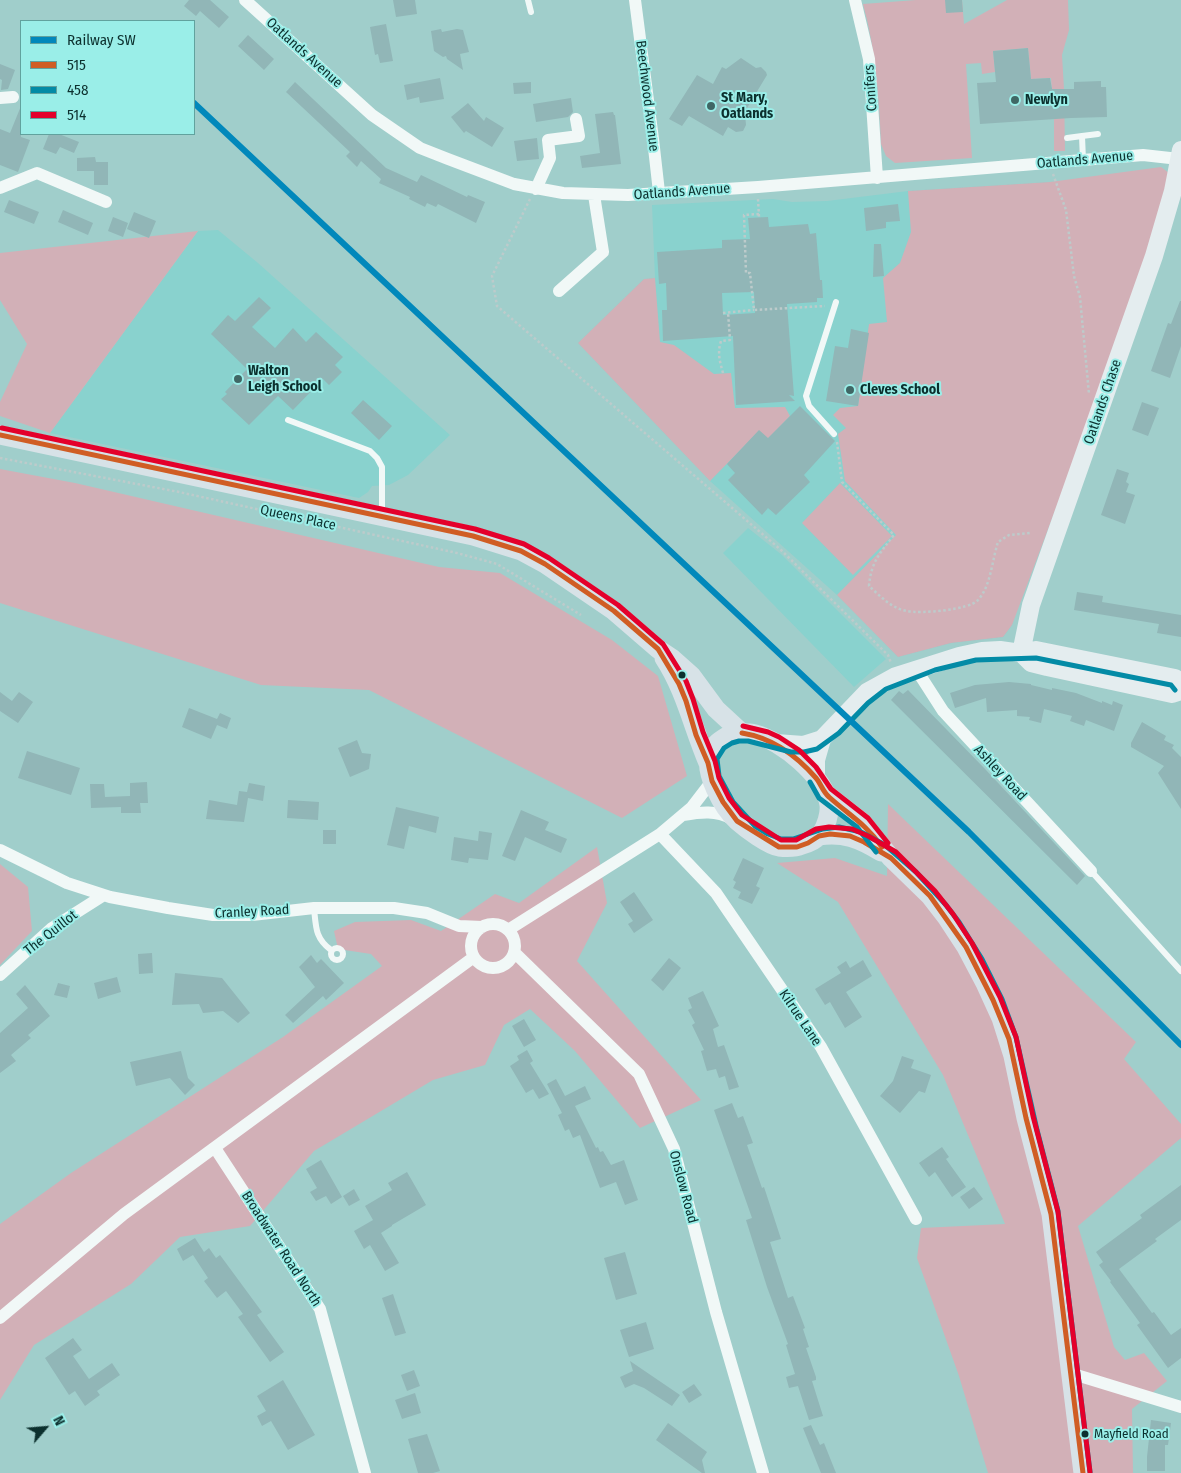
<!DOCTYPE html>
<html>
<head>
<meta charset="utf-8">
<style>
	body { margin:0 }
	#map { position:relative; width:1181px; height:1473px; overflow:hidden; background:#a0cecb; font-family:"Fira Sans Condensed",sans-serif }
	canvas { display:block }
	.legend { position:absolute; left:20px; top:20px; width:175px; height:115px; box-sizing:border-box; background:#9aeee8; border:1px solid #61a29e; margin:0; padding:6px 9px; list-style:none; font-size:15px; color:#0c302e }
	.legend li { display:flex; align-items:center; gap:10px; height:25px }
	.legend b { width:25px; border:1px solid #61a29e }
	.north { position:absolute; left:20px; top:1403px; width:50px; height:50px; -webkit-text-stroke:4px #9aeee8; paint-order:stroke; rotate:63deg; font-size:14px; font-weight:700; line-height:20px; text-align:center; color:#0c302e }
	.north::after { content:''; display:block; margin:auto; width:18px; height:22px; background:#0c302e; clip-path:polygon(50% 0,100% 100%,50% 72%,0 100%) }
</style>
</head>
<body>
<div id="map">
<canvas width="1181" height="1473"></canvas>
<ul class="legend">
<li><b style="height:6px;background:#0188bb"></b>Railway SW</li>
<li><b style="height:6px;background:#d05d24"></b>515</li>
<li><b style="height:6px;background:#038ba6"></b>458</li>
<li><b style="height:6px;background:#e4002b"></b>514</li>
</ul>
<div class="north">N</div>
</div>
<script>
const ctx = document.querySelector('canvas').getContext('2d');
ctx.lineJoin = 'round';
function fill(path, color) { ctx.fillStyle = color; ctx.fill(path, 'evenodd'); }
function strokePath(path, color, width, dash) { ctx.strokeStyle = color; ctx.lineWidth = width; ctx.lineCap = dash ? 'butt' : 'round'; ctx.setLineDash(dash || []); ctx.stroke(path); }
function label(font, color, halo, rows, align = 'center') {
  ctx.font = font + ' "Fira Sans Condensed",sans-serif'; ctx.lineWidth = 4; ctx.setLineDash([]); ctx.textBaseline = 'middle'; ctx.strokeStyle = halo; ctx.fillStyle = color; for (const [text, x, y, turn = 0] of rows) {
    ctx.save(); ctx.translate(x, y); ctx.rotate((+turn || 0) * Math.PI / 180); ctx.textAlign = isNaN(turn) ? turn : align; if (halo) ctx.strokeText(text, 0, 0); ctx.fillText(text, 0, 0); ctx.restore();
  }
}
fill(new Path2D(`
	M1050,182L1012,625L1003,637L951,643L898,657L837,595L710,481L578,343L644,279L655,278L652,205L773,199L792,202L827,201L908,191Z
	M218,230L258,263L450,435L408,475L389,485L372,486L368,492L359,498L50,433L198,231Z
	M748,528L782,555L886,659L854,687L723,553Z`), '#89d2ce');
fill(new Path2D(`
	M916,0H962L964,24L1007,0H1068L1069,30L1062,55L1064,89L1065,151H1054V119L1051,78L1031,79L1028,48L993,51L995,72L982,74L981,63L966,64L972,158L895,163L886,156L881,144C879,95 876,52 863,4Z
	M1161,167L1169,173L1135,298L1012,625L1003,637L951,643L898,657L837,595L896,535L845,481L838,434L846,428L833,415L840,408L858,406L869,324L887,322L883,278L900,263L911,232L908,191L1050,182Z
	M198,231L50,433L0,416V402L27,344L0,300V253Z
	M655,278L660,342L674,345L714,374L731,373L735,408L785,407L790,416L768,439L759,431L710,481L578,343L644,279Z
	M0,469L75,483L439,567L500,573L612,640L658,676L687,776L622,818L369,690L261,685L0,603Z
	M840,483L892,536L853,575L802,523Z
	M888,804L1136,1042L1124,1059L1181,1124V1138L1078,1226L1114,1347L1125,1360L1144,1353L1167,1381L1132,1409L1133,1473H988L959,1376L917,1258L921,1228L1005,1224L943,1075L838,902L777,863L835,858L887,876Z
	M597,847L607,903L577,961L701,1100L640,1128L575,1051L530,1009L504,1025L485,1065L433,1080L314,1151L250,1226L180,1237L131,1284L34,1345L0,1400V1224L71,1173L283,1037L382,966L371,954L338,949L334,931L355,922L411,920L441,931L495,894L519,903Z
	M0,864L28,887L32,931L0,965Z`), '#d2b0b7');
fill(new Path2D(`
	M189,0H210L229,17L219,28L200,11L196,16L184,6Z
	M393,0H415L417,14L396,17Z
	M945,0H962L963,12L946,13Z
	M386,24L393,61L380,63L378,54L375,55L370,27Z
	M441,29L442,32L457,29L463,30L469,52L460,54L463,70L447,59L446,56L443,57L434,51L431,31Z
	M248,35L274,59L264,70L238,46Z
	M1028,48L1031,79L1050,78L1052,89H1074V82L1101,81V87H1106L1107,117L1071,118L980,124L977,83L996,82L993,51Z
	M741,58L756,68L761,67L766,72L767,75L747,108L749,109L745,114L746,125L743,131L736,132L728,127L723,136L689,116L682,126L669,119L697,75L713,84L722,67L726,69Z
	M0,64L15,70L8,89L1,90L2,80L0,79Z
	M440,78L444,99L420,103L419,97L407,100L404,85Z
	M295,82L386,168L417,182L421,175L467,197L468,195L485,202L476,223L438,204L436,207L427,203L425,207L409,199L410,197L379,183L381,179L361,161L357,167L346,156L350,152L286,92Z
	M531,82V93L514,94L513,83Z
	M571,98L573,112L568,117L536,122L533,104Z
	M468,103L484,121L486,117L504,128L492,147L466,131L464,133L451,117Z
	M21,106V137L30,140L18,172L0,165V129L10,133Z
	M613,112L614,115H615L621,164L582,168L580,156L600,153L595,114Z
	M49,134H59L79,142L74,153L60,147L56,154L43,149Z
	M537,138L539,159L517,161L514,141Z
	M95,157L96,162H108V185H94V171H77V158Z
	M9,200L39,212L34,224L4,212Z
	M898,204L900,221L886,222V228L866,231L864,208Z
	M63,210L93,223L88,235L58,222Z
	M134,212L156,221L149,238L127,229Z
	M113,217L128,223L123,237L108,231Z
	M768,217L769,227L808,224L810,234L816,233L820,280H822L823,298H817V302L787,304L794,396L789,395L795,401L736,405L733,336L663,341L662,310H667L666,283L659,284L657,252L722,248V240L750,239L748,218ZM754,292L755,313L723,315L722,293Z
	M874,244H881L884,276L873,277Z
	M259,297L271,308L252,327L275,348L293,328L306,342L316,332L343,357L335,365L342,372L329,385L323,379L293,410L278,396L249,425L221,399L227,394L225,392L247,369L211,334L228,315L235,321Z
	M1180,301H1181V346L1170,378L1151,371L1168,323L1171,324Z
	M851,329L869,333L858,406L826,401L835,346L848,348Z
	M363,400L392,426L379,440L351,413Z
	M1142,402L1159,408L1148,436L1132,430Z
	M800,406L835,441L804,475L810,482L776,515L768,508L762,515L728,480L735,473L727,464L759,430L768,438Z
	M1117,469L1129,473L1126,482L1129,484L1126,492L1135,495L1125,524L1101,515Z
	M1077,592L1103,596L1102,602L1181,615V637L1157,633L1159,624L1074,610Z
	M1009,682L1031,684V685L1052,690V688L1076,693L1102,703V701L1112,705L1113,701L1123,705L1114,731L1086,720L1084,726L1070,721L1072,716L1044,709L1041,723L1029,720L1030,717L1017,716V710L987,712L986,698L955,708L950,693L975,685Z
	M908,690L986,770L1085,876L1077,885L891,700L899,691L903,694Z
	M0,692L12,701L19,692L33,702L18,723L0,711Z
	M189,708L217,719L220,713L231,718L227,729L217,725L211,739L182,727Z
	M1142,722L1166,736L1164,740L1174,745L1172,748L1181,757V809L1158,773L1164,766L1131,747V743Z
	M357,740L362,753L371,754L369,769L350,777L338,748Z
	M27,751L80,768L71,795L18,778Z
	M147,782L148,803H140L141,813H121V807L91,808L90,784H104L105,797L130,796V783Z
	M249,783L265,786L263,801L248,798L244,822L206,819L209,800L237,805L239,791L247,792Z
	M288,800L319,802L318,820L287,818Z
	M396,807L439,817L436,833L409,826L404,849L387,845Z
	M521,810L549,822L545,830L567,839L561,853L525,837L515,861L502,856Z
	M323,830H336V844H323Z
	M479,831L492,833L488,860L469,858L468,863L451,860L454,837L478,841Z
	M743,858L764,868L756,886L760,888L752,904L738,898L741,892L733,888L736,882L733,880Z
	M634,892L653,920L634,933L628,924L633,921L620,902Z
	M152,953L153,973L139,974L138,954Z
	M311,955L317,963L321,959L324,962L344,983L326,1000L323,996L293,1023L285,1015L315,987L299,967Z
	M669,958L681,968L663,991L651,980Z
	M863,960L872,976L846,992L862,1017L845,1028L830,1002L825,1005L815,989L841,973L837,967L846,961L850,968Z
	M175,973L222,978L250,1013L238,1023L223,1011L203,1013L199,1004L172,1005Z
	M117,977L121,992L98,999L94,983Z
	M58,983L70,986L67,998L54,995Z
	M25,985L50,1016L28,1035L31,1038L11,1055L16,1061L0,1073V1033L28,1008L16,994Z
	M703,991L719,1026L713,1029L718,1047L724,1045L739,1087L729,1090L725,1076L719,1078L716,1069L707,1071L701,1051L704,1050L692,1025L695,1023L688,1010L692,1008L688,998Z
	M524,1019L536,1040L524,1047L512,1026Z
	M527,1050L533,1061L530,1063L549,1094L539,1099L533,1089L526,1093L510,1066L519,1060L517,1056Z
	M181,1051L188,1078L195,1085L185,1095L170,1078L136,1086L130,1062Z
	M902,1056L914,1060L911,1068L931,1075L925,1093L919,1091L900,1113L880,1096L893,1081Z
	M556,1079L565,1096L585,1086L591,1099L575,1106L596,1148L598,1147L600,1152L603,1151L611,1165L624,1160L638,1200L625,1205L616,1182L600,1188L580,1135L573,1138L569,1129L565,1131L558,1115L562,1113L547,1084Z
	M732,1103L738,1118L743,1116L753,1143L747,1145L762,1188L764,1187L766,1193L781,1239L770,1242L788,1298L793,1296L805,1328L803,1329L809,1347L806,1348L816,1377V1380L812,1381L823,1416L809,1420L798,1386L789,1388L786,1377L795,1374L786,1345L788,1344L767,1287L746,1220L752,1218L714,1110Z
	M942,1147L949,1157L946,1159L966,1187L952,1197L935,1172L929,1177L919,1163Z
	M321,1160L342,1197L331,1204L326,1196L316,1201L310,1192L317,1188L306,1169Z
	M407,1172L426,1205L392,1225V1226L381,1233L399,1263L385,1271L370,1245L364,1249L354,1231L373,1220L365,1206L392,1190L388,1183Z
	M1181,1185V1220L1155,1239L1157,1241L1119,1269L1152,1313L1154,1312L1171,1335L1181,1328V1358L1168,1368L1137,1325L1140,1323L1110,1282L1111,1281L1099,1265L1103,1262L1096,1252L1142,1218L1140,1215Z
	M974,1187L983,1199L969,1209L960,1197Z
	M354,1189L360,1200L349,1206L343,1196Z
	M195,1238L204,1252L209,1248L216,1258L220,1255L262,1312L257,1315L284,1352L270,1362L238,1317L243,1314L226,1291L217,1298L204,1281L208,1278L193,1255L183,1261L177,1249Z
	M625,1252L637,1294L616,1300L604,1258Z
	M393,1294L406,1333L395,1336L382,1298Z
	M646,1322L654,1349L629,1357L620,1330Z
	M73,1338L82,1350L73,1356L89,1379L112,1363L120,1375L97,1391L100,1395L85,1406L75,1391L69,1395L45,1358Z
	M630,1361L680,1395L672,1406L644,1388L634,1384L625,1388L620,1377L633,1371Z
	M414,1370L420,1386L407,1391L401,1375Z
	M283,1380L315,1435L288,1450L271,1421L262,1426L257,1416L266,1411L257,1396Z
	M694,1384L702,1395L689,1403L682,1392Z
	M415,1393L421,1413L402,1419L395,1400Z
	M1151,1420L1171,1423L1168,1445H1165V1471H1147V1457Z
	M668,1423L707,1452L702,1460L705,1473H702L656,1440Z
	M811,1425L820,1445L824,1443L836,1473H821L803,1428Z
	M427,1434L440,1471L433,1473H418L408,1439Z`), '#91b6b7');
strokePath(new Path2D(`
	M1053,174L1066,210L1074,276L1080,297L1089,394
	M530,199L492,276L497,306L781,550L888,655L891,663
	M758,199L759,217
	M759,214L744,215L746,273H750L754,310L825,306
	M723,313L754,310
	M723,373C720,362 717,353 721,341L730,340L728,312
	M837,442L842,482L894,535C880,553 871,562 869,586C879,595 892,609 907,611C919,614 970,610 978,600C991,586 992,560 998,542L1009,535L1030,533
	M0,458L179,492L457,553L497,564L581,615`), '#bdcbcb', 2.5, [2.5, 2.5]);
strokePath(new Path2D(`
	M528,0L531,12
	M1067,138L1082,136
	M1083,160L1082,136L1098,134
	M288,420L370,451L377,458L382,467V514
	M834,434L809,406L806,396L836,302
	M1091,871L1181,971
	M314,908C316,927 315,938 331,950
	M331 954a6 6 0 1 1 12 0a6 6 0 1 1-12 0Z`), '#f1f8f7', 6);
strokePath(new Path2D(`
	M245,0L372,115L420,148L448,159L514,184L563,193L628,195L758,187L1143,155L1179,159
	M635,0L653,139L659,192
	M855,0L869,59L877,178
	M0,98L13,97
	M0,188L37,173L106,202
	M536,189L550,158L548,140L579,136L576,119
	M559,291L603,252L594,195
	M916,669L943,711L1091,871
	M683,815C701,812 716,810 732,819
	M660,834L716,893L821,1047L916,1219
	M0,850L67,883L110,897L168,908L213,915H252L314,908H394L427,913L459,926L482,927
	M471 946a22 22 0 1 1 44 0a22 22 0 1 1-44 0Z
	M508,930L660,834L692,807L712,781
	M514,952L639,1074L674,1149L716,1312L763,1473
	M0,975L52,928L104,895
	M215,1148L320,1309L365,1473
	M0,1318L124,1214L474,957
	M1070,1373L1181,1407`), '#f1f8f7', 12);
strokePath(new Path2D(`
	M1021,653L1031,605L1154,256L1173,191L1181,150
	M1021,653L1031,663L1047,667L1172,694L1181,691
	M776,743L803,745L822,739L867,692L896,676L959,656L982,651L1000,650L1021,653L1036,650L1175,678L1181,685
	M816,778V760L822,739`), '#e4edef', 18);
strokePath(new Path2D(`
	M0,435L473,536L521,551L545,564L614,611L658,649L673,659L691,675L716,709L742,733
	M664,658C685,690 693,728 708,763
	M732,733C740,733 747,732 755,734C781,741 825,776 829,805C830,814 826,826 821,834C816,840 810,843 802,845C795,848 787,848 779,847C768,845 746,829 737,821C723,808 703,773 710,753C714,743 724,738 732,733Z
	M825,793L862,822L891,858L930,896L947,918L966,947L985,983L1001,1018L1013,1056L1026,1118L1051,1214L1083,1473
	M819,836C843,832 860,839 881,852`), '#d7e2e7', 19);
strokePath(new Path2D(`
	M0,435L473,536L521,551L545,564L614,611L658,649L679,684L686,701L696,735L708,763L712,781L723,802L737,821L779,847H797L808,843L819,836L830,834L850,836L864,842L891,858L930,896L966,947L993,1000L1009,1039L1026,1118L1051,1214L1083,1473
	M742,733C773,738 796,755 816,778C821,784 823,792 829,797C849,815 866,824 882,847`), '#d05d24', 5);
strokePath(new Path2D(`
	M810,782L819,798L857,827L876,852
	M1090,1472L1058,1211L1037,1130L1016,1037L1002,999L982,959L959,922L946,905L916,872L885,845L861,832L839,827L823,829L793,839H781L768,834L755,826L733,802L719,776L717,759L724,748L732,743L739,741H748L791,752H804L817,749L839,733L868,703L886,689L935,670L976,660L1036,658L1171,685L1175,690`), '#038ba6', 5);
strokePath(new Path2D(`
	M2,428L475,529L524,544L549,558L618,605L663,644L686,681L693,699L703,732L715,761L719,778L729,798L742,815L781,840H796L816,829L829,827L852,829L868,836L896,852L935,891L953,914L972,943L1000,997L1016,1037L1033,1116L1058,1212L1090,1472
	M743,726L768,732L779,737L799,750L816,767L831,789L868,818L888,843`), '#e4002b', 5);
strokePath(new Path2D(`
	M194,103L969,832L1181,1045`), '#0188bb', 6);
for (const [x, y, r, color] of [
	[1015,100,5,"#406765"],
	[711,106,5,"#406765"],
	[238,379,5,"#406765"],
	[850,390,5,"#406765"],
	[682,675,4.5,"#0c302e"],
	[1085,1434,4.5,"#0c302e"]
]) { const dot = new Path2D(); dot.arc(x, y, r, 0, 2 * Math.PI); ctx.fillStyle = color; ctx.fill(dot); strokePath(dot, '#9aeee8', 2); }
label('13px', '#0c302e', '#9aeee8', [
	["Mayfield Road",1094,1434]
], 'left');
label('14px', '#0c302e', '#9aeee8', [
	["Oatlands Avenue",304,53,42],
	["Conifers",871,88,-94],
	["Beechwood Avenue",647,96,83],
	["Oatlands Avenue",1085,160,-5],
	["Oatlands Avenue",682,192,-4],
	["Oatlands Chase",1103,402,-71],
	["Queens Place",298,518,12],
	["Ashley Road",1000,773,47],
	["Cranley Road",252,912,-3],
	["The Quillot",51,933,-38],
	["Kilrue Lane",800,1018,56],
	["Onslow Road",683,1187,75],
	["Broadwater Road North",281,1249,57]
]);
label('bold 14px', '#0c302e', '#9aeee8', [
	["St Mary,",721,98],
	["Oatlands",721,114],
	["Newlyn",1025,100],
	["Walton",248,371],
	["Leigh School",248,387],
	["Cleves School",860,390]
], 'left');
</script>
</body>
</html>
